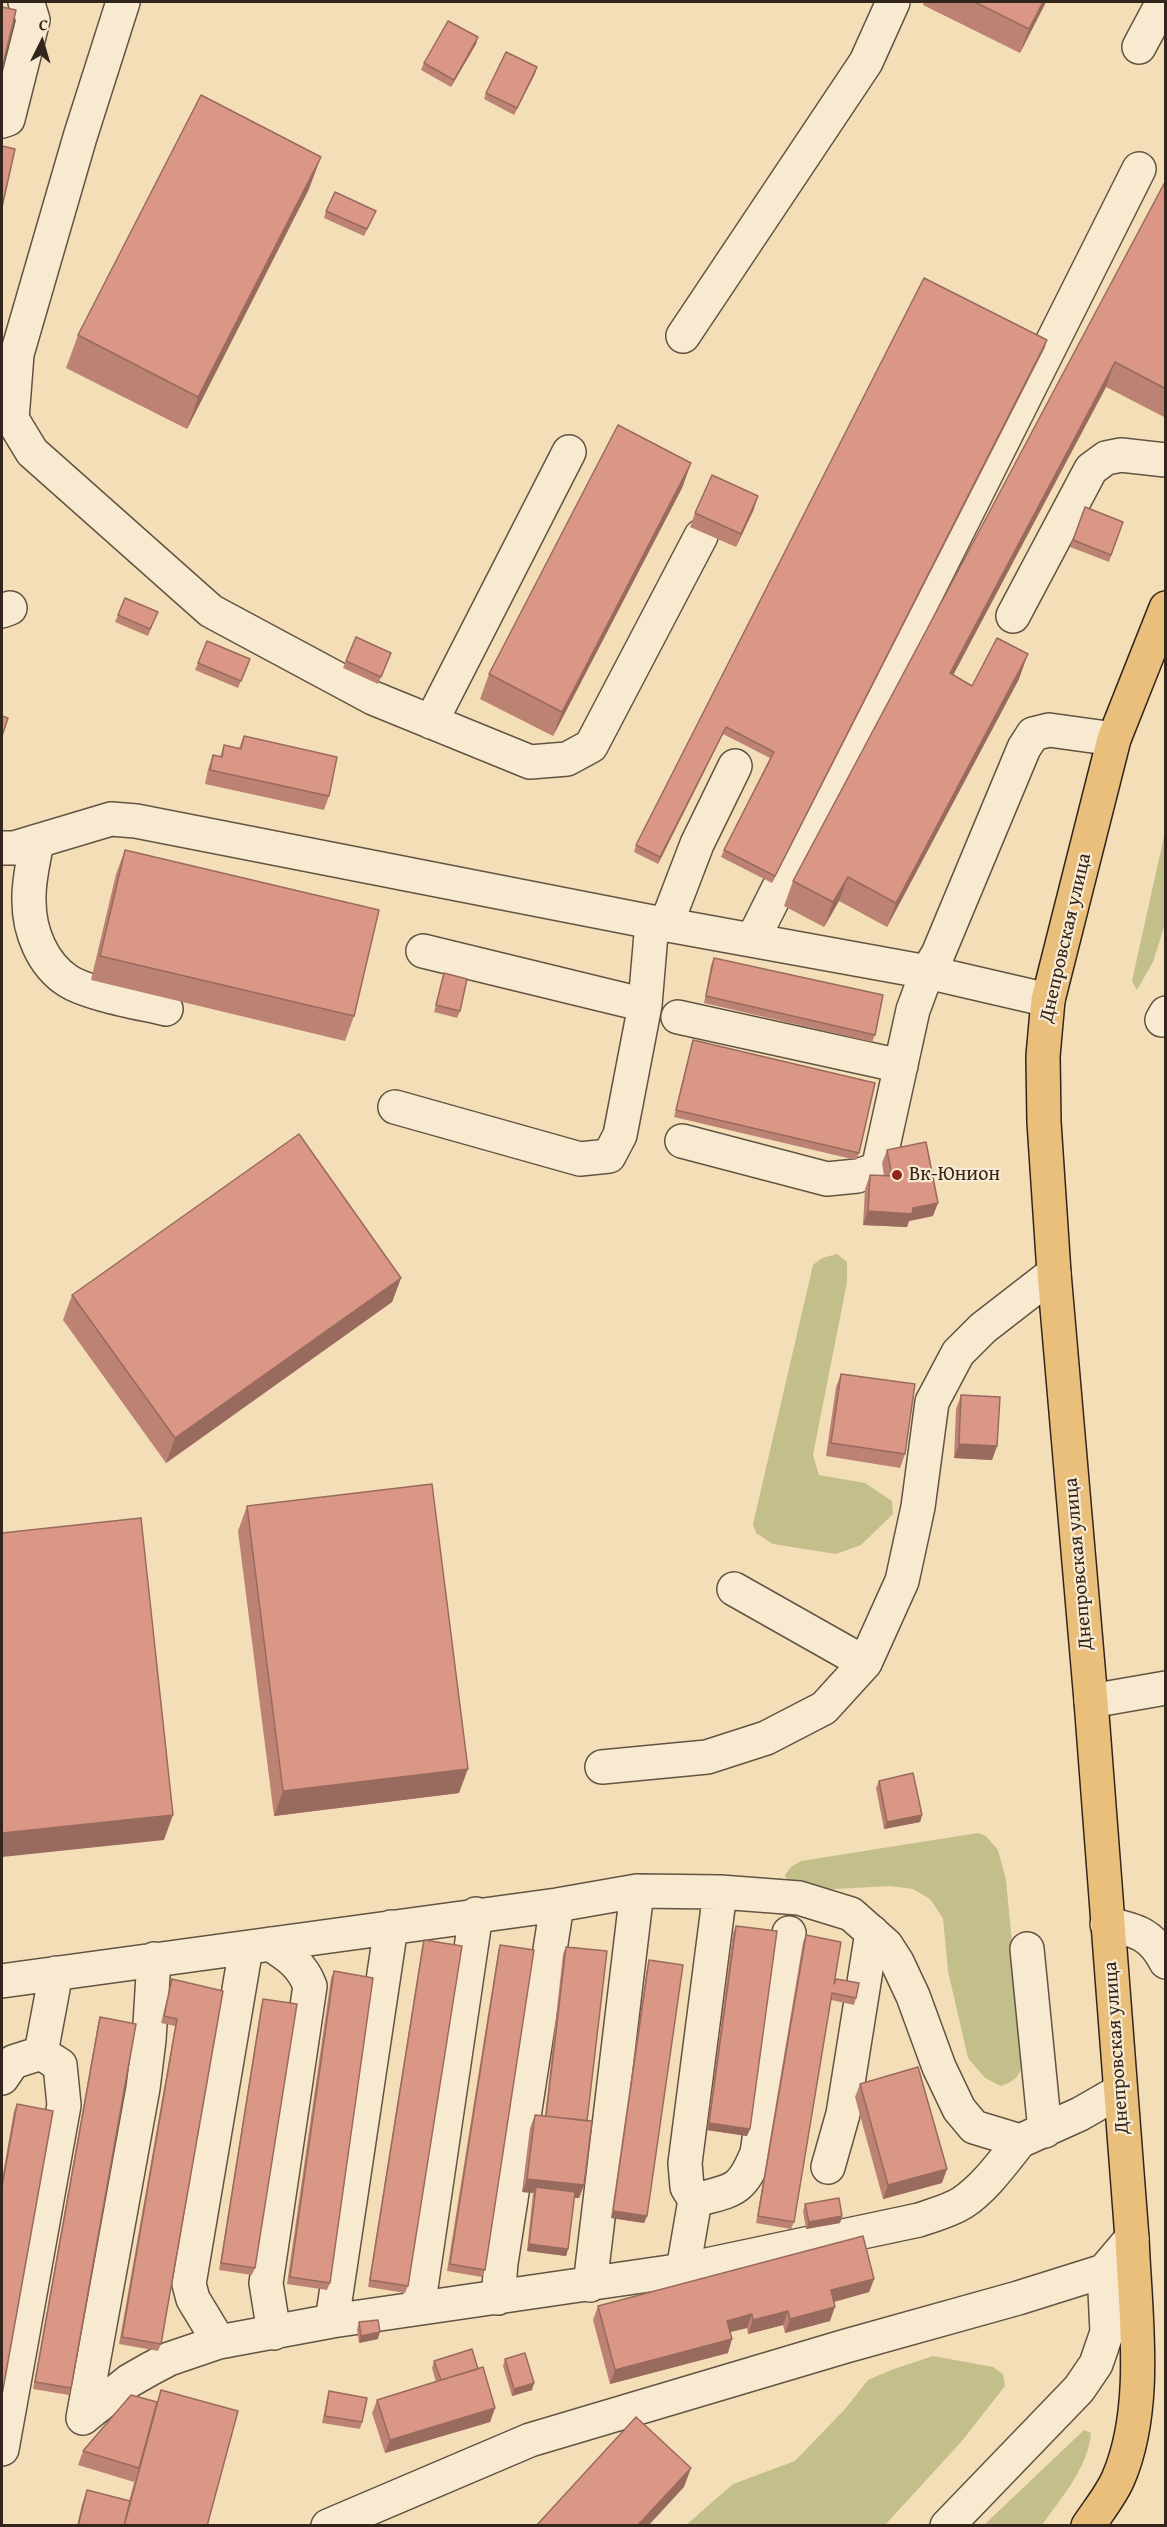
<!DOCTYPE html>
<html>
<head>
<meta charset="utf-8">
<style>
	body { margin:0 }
	#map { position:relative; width:1167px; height:2527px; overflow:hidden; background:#f4deb8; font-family:"Gentium Book Plus",serif }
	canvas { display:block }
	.frame { position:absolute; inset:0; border:3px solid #32261c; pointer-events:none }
	.north { position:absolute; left:12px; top:12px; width:60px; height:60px; -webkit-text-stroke:4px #f8ead1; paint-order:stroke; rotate:5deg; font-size:16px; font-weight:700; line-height:24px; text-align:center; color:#32261c }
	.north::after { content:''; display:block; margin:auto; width:21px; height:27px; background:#32261c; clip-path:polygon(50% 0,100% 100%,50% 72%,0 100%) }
</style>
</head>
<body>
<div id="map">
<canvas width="1167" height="2527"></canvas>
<div class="frame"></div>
<div class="north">С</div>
</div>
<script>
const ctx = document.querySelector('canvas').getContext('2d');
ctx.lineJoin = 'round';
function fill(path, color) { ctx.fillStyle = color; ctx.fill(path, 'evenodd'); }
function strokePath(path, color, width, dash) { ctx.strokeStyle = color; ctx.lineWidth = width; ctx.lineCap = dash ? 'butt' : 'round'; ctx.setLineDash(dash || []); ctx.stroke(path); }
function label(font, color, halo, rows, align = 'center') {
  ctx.font = font + ' "Gentium Book Plus",serif'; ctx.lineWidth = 4.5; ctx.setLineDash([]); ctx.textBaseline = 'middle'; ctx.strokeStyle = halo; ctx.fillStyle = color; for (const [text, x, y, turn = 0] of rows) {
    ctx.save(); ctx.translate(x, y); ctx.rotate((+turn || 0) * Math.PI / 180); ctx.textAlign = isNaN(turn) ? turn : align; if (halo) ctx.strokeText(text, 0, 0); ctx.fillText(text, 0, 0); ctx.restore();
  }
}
fill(new Path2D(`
	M1165,832V924L1153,962L1137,990L1132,981Z
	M837,1254L847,1262V1282L813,1455L819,1475L865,1483L892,1501L893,1514L861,1545L836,1554L773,1544L756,1533L753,1524L813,1265L822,1258Z
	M978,1833L986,1836L998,1850L1006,1880L1022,2047C1022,2068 1024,2078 1001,2086L985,2078L968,2058L948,1971L943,1918L930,1899L913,1889L890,1886L799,1891L791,1886L785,1875L791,1867L801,1861Z
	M933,2356L993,2367L1003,2374L1005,2386L962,2441L885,2525H686L733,2484L795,2461L845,2409L868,2380L891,2370Z
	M1084,2430L1091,2433C1088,2468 1061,2498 1042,2525H984Z`), '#c3bf8a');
const minor = new Path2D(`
	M123,2L80,137L17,354L12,419L32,452L211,611L373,698L530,762L567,759L591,746L701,536
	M1139,47L1163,2
	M2,121L8,119L33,20L29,7L25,2
	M683,336L866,62L893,2
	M2,611L10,608
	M1013,616L1091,469L1106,458L1121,455L1166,460
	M431,722L569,452
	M37,841C34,860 28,881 29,901C29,931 42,964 68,981C88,994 141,1003 166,1009
	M2,848H14L111,819L136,821L652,922L927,972L1048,1000
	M666,925L697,844L735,766
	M753,939L1139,169
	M423,951L645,1005
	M678,1017L901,1066
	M1162,1020L1166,1013
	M395,1107L580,1159L609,1156L620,1135L645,1005L652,922
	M682,1141L827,1179L857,1176L878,1169L913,1010L927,972L938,954L1024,748L1033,734L1049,730L1114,739
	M734,1589L865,1663L902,1581L918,1507L932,1402L958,1353L983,1328L1054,1273
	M1091,1701L1166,1688
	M602,1767L707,1757L766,1738L824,1708L865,1663
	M1107,1924C1136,1930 1152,1934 1166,1962
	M270,1944C289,1956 302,1965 310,1986L266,2283L274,2333
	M1027,1949L1045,2131
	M2,1981L557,1905L637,1891L720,1892L799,1898L851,1914L886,1945L897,1962L913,1996L939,2067L959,2109L974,2127L1020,2141L1080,2114L1120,2091
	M2,2078L13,2062L41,2053L56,1973
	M828,2167L843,2114L872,1932
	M695,2200C734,2190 741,2192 757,2153L789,1933
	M683,2270L695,2200L687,2187L685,2163L720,1892
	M590,2285L637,1891
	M498,2298L501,2263L557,1905
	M418,2308L476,1914
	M332,2321L391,1927
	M219,2342L193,2299L189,2284L246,1948
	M83,2418L129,2381L150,2369L169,2359L219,2342L332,2321L683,2270L919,2220C933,2215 949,2211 962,2203C985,2188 1003,2162 1020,2141
	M83,2418L143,2088L149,2040L154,1959
	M2,2449L64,2105L60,2065L41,2053
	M328,2526L530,2440L846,2346L1018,2298L1104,2271L1132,2238
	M947,2526L1079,2389L1096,2364L1107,2332L1104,2271`);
const major = new Path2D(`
	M1088,2526C1098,2511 1111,2495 1118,2479C1149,2408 1135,2314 1132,2238L1091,1701L1054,1273L1044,1122L1043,1056L1048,1000L1114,739L1166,608`);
strokePath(minor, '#625443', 36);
strokePath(major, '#32261c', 36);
strokePath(minor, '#f8ead1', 33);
strokePath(major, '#eabf7c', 33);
fill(new Path2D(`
	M924,2H1046L1020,53L923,5Z
	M478,37L476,44L451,87L421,70L424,63Z
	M537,67L514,115L484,99L486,93Z
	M1166,180V418L1106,387L953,675L972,686L1019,679L887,927L839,901L824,927L784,906L793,881Z
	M309,189L187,429L66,368L78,335Z
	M326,211H376L364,236L324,218Z
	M924,278L1045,347L772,883L721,857L724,850L770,758L723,734L658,864L634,852L636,845Z
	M691,463L682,488L553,736L480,699L489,674Z
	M1085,507L1123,522L1109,562L1070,547Z
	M754,509L736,547L690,527L695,513Z
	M125,598L155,619L148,636L115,622Z
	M207,641L250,659L238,688L195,670Z
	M391,653L378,684L343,668L346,661Z
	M244,736L329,796L324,810L205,784L208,769L213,755L220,757L224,745L239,748Z
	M125,850L354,1016L345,1041L91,980L116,874Z
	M714,958L875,1035L872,1042L704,1003L711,965Z
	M444,973L460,1011L457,1018L434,1012Z
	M693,1040L859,1153L856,1160L674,1117L691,1047Z
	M887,1150L933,1216L909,1221L907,1227L863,1225L865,1189L870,1175L884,1176L882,1163Z
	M401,1278L392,1302L166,1463L63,1320L72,1295Z
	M841,1374L905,1454L900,1468L826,1456L836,1387Z
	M961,1395L997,1446L992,1460L954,1458L956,1409Z
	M247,1506L459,1793L274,1816L238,1531Z
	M879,1781L922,1815L920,1822L884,1829L876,1788Z
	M736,1926L750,2129L747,2136L707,2130L733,1933Z
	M806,1935L834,1984L856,1998L854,2005L831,2000L794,2222L791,2229L756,2223L803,1942Z
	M424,1940L408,2286L405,2293L368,2287L422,1947Z
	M500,1945L485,2270L482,2277L447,2271L498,1952Z
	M566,1947L587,2121L584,2185L579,2198H574L568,2249L566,2256L527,2251L533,2193L522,2192L530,2128L535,2115L545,2116L563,1954Z
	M649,1960L647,2216L644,2223L611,2218L647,1967Z
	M334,1971L330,2283L327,2290L287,2284L331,1978Z
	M172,1979L223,1991L161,2344L158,2351L119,2344L175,2026L161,2023L170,1986Z
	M263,1999L255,2268L252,2275L219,2270L261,2006Z
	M100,2017L71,2388L69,2395L33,2389L98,2024Z
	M860,2084L942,2183L883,2199L855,2097Z
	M17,2104L2,2395V2179L14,2111Z
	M805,2204L842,2216L840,2223L806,2229L803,2211Z
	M874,2279L869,2292L834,2302L830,2321L785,2333L783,2325L748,2334L747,2328L730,2332L728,2353L610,2384L593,2320L598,2306Z
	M359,2322L378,2339L359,2343L357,2329Z
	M505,2359L532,2390L512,2396L503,2366Z
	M434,2361L478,2369L495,2408L490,2422L385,2453L372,2413L377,2400L436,2382L432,2368Z
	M161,2390L207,2526H77L82,2504L87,2490L129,2501L135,2479L134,2482L78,2465L83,2451L157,2402Z
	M329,2391L362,2422L360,2429L322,2423L327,2398Z`), '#bc8273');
fill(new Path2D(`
	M1043,2H1046L1020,53L1029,29Z
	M478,37L476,44L451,87L454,80Z
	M537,67L535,74L514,115L517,108Z
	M321,157L309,189L187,429L198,397Z
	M1047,340L1045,347L772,883L775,876Z
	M1115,362L1106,387L941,698L950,673Z
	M691,463L682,488L553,736L562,712Z
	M758,496L754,509L736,547L741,534Z
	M1028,654L1019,679L887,927L896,903Z
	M726,727L723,734L658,864L660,857Z
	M848,877L839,901L824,927L833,902Z
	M938,1203L933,1216L909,1221L907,1227L863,1225L868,1211L913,1208Z
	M401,1278L392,1302L166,1463L175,1438Z
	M959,1444L997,1446L992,1460L954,1458Z
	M468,1769L459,1793L274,1816L283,1791Z
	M173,1815L164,1840L2,1857V1833Z
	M922,1815L920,1822L884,1829L887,1822Z
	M709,2123L750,2129L747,2136L707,2130Z
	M947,2169L942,2183L883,2199L888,2185Z
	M527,2179L584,2185L579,2198L535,2194L536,2187L533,2193L522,2192Z
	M613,2211L647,2216L644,2223L611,2218Z
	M842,2216L840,2223L806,2229L809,2222Z
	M529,2244L568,2249L566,2256L527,2251Z
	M874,2279L869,2292L826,2304L831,2290Z
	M835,2307L830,2321L785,2333L790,2319Z
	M788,2311L783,2325L748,2334L753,2320Z
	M752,2314L747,2328L722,2334L727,2321Z
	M380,2332L378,2339L359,2343L361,2336Z
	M732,2339L728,2353L610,2384L615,2370Z
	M534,2383L532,2390L512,2396L514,2389Z
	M495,2408L490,2422L385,2453L390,2440Z
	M691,2468L684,2487L648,2526H637Z`), '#996a5e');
const building = new Path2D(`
	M975,2H1043L1029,29Z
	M2,7L16,10L2,69Z
	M448,21L478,37L454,80L424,63Z
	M506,52L537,67L517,108L486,93Z
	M201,95L321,157L198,397L78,335Z
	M2,146L15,149L2,207Z
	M1166,180V389L1115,362L950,673L972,686L997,638L1028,654L896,903L848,877L833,902L793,881Z
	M335,192L376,211L367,229L326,211Z
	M924,278L1047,340L775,876L724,850L774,752L726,727L660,857L636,845Z
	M618,425L691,463L562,712L489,674Z
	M712,475L758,496L741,534L695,513Z
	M1085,507L1123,522L1111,555L1073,540Z
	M125,598L158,612L150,629L118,615Z
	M356,637L391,653L381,677L346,661Z
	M207,641L250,659L241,681L198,663Z
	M2,716L8,718L2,736Z
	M244,736L337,757L329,796L210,770L213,755L222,757L224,745L241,749Z
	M125,850L379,910L354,1016L100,956Z
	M714,958L883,995L875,1035L706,996Z
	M444,973L467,979L460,1011L436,1005Z
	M693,1040L875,1083L859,1153L676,1110Z
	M299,1134L401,1278L175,1438L72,1295Z
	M926,1142L938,1203L913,1208L912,1214L868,1211L870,1175L892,1176L887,1150Z
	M841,1374L915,1384L905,1454L831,1443Z
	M961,1395L1000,1397L997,1446L959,1444Z
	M432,1484L468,1769L283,1791L247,1506Z
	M141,1518L173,1815L2,1833V1533Z
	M913,1773L922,1815L887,1822L879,1781Z
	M736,1926L777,1931L750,2129L709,2123Z
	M806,1935L841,1942L834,1984L836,1979L859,1983L856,1998L832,1993L794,2222L758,2216Z
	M424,1940L462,1946L408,2286L370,2280Z
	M500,1945L534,1950L485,2270L450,2264Z
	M566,1947L607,1951L587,2121L546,2116Z
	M649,1960L683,1965L647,2216L613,2211Z
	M334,1971L373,1978L330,2283L290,2277Z
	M172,1979L223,1991L161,2344L122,2337L177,2019L164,2016Z
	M263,1999L297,2004L255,2268L221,2263Z
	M100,2017L136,2024L71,2388L35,2382Z
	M918,2067L947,2169L888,2185L860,2084Z
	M17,2104L53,2111L2,2395V2186Z
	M535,2115L592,2121L584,2185L527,2179Z
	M536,2187L575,2192L568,2249L529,2244Z
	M839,2198L842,2216L809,2222L805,2204Z
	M863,2236L874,2279L831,2290L835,2307L790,2319L788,2311L753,2320L752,2314L727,2321L732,2339L615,2370L598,2306Z
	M378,2320L380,2332L361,2336L359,2322Z
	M472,2349L478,2369L441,2380L434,2361Z
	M525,2353L534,2383L514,2389L505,2359Z
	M483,2367L495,2408L390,2440L377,2400Z
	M161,2390L238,2411L207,2526H124Z
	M329,2391L367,2398L362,2422L325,2416Z
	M131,2395L157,2402L139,2468L83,2451Z
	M636,2417L691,2468L637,2526H536Z
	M87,2490L130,2501L124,2526H78Z`);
fill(building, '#db9786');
strokePath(building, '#996a5e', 1.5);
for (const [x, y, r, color] of [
	[897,1175,6,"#8f2418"]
]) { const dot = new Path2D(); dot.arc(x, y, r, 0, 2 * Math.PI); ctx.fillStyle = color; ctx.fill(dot); strokePath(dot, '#f8ead1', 2); }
label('20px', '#32261c', '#f8ead1', [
	["Днепровская улица",1066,938,-77],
	["Днепровская улица",1079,1564,-95],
	["Днепровская улица",1117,2048,-94]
]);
label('20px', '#32261c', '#f8ead1', [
	["Вк-Юнион",909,1175]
], 'left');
</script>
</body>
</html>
